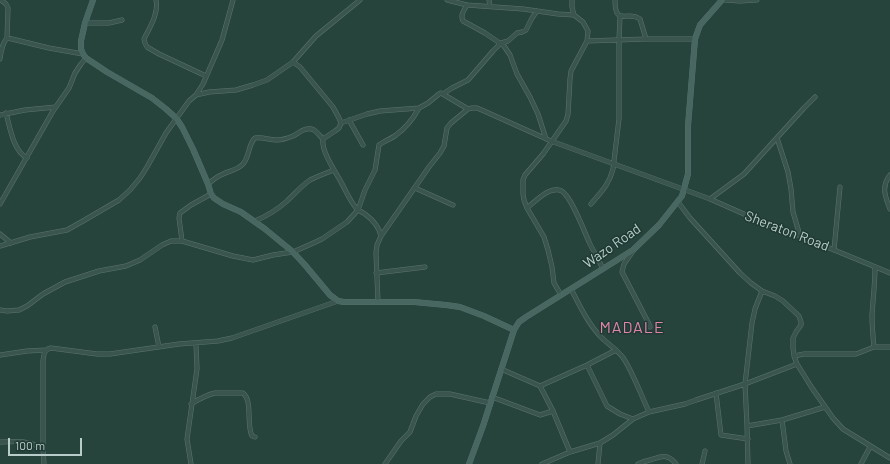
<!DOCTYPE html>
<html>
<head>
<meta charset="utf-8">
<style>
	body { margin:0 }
	#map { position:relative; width:890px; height:464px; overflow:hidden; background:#26443c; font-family:Barlow,sans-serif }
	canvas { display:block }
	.scale { position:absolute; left:8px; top:438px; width:74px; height:18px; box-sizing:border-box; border:2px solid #b8cdc9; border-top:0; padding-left:5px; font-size:12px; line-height:14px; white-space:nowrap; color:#b8cdc9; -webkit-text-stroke:3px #1f3933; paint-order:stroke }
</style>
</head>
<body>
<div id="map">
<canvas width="890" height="464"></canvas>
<div class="scale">100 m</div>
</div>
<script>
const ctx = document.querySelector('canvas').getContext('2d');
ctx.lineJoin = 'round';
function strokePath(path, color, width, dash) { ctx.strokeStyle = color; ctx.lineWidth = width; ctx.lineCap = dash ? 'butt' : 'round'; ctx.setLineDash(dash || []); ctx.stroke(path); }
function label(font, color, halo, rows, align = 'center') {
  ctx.font = font + ' Barlow,sans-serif'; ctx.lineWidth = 3; ctx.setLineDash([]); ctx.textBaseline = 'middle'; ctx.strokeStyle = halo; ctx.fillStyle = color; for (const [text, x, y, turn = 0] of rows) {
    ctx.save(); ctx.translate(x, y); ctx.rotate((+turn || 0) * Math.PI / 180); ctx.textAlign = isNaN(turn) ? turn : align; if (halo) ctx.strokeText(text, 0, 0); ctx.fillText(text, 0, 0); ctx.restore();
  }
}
const street = new Path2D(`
	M1,0L6,4L8,8L7,38
	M156,0C159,13 150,27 144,39L145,43L147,47L159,54L206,76
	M447,0L467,5L523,9L558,14L574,15L583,22L588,31L587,41L571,71L570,79L568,114L566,121L543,154L525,175L523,180V194L524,200L527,208L544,237L548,250L552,267L554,283L561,295
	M489,0L490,7
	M572,0V7L574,15
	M615,0C615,27 627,10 640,19L646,39
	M725,0L740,1L757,0
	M467,5C464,10 460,15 463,21L485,33L504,46L510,55L517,74L530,97L538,114L546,139
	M85,23H109L122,20
	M587,41L646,39H695
	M0,59C1,51 2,44 7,38L12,39L49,48L83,54
	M293,62L300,67L333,107L339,118L341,123L339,128L335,131L323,139C321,151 335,171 341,182C346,191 350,201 357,209C359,211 362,212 365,214C373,220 379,226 381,236
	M443,94L452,88L468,80L493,51L501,43L508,41L517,33L522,32L526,30L532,18L537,11
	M196,95L203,84L222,40L233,0
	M6,113C10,127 13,151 27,158
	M0,115L25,110L56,107
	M349,120L363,145
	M341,123L367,114L380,111L419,108L428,103L439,94L441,93L468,109
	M777,138L788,172L791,189L793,212L800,236
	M890,175C881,186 885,197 890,209
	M208,184C212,181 216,177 221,175C228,171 238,170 243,164C250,156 248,144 255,138C263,137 270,140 277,140C282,140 288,138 293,136C299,133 306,126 314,130C317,132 320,136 323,139
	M415,188L453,205
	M710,199L744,174L804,108L815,97
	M678,202L690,218L740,273L751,283L762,291L775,296L783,301L799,316L801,322V325L796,332L793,338V348L794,356L797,364L812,388L833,418L843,429L890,458
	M0,204L53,111L69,88L75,73L81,64L86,58
	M591,204C601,192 609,185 613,169L619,119V40L620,16
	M527,208C536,201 547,188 559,190C570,191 585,234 590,244C594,252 599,260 603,269
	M255,221C267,216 277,210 287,201C295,194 301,186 310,180C318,176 326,173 334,170
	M0,234L11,243
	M182,241L179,218L180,213L191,205L211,194
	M0,246L30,237L67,230L83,221L119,200L130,190L140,178L147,167L166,133L189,101L196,95L209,92L236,90L253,85L267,80L293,62L316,36L360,0
	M834,250L840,187
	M633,251L624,264L622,272L649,324L650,327
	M376,273L425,267
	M571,289C580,306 588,324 602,338C609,345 618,350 624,359C634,375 641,395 649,412
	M378,302L376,253L377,245L381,236L429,167L440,153L444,146L447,128L451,123L468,109L472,108H477L484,111L551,141L710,199L753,218L777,228L800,236L890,273
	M0,310L7,311L19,310L27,306L43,294L65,282L99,271L126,266L140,260L162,245L171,241H182L233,256L253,260L273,255L293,252L309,245L322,239L347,222L358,210L365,190L375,170L379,145C384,141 391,139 396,135C406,128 413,119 419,108
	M155,327L159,347
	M874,347C873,337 872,326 872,315C873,299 875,284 875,267
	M0,355L27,351L46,350
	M794,356L804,354H856L874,347H890
	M587,365L607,406L620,414L633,419
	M501,369L540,386L553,411L570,452
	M540,386L587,365L616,350
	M716,393L721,435L748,439
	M492,397L540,415L553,411
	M191,404C199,399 206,395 215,393H243C253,401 246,424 252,436L255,437
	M782,420L786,451L790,464
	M747,426L782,420L825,407
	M0,442C16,441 28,440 43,449
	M44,464L43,449V361C44,354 43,350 51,348L97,354H110L179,344L218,341L232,338L338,301
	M191,464L187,439L197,369L196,343
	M385,464L401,441L410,432L416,416L423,404L430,397L436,394H450L490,403
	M542,464L570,452L600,443L613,435L633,419L649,412L685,404L696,400L745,384L797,364
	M598,464L600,443
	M638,464C642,462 646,461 650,460C661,456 668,453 676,464
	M702,464L705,451
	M748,464L747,426L745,384L752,323L755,309L762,291
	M861,464L870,447`);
const secondary = new Path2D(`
	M93,0L85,23L81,41V49L83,54L86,58L107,72L152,98L166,109L176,118L182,127L193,149L208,184L211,194L214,198L223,204L241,212L265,229L293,252L305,265L330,295L338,301L344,302H414L446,305L460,307L484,316L514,330
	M469,464L483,426L514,330L519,322L526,317L633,250L659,225L682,196L688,174V126L695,39L700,25L722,0`);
strokePath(street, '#5c746e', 5);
strokePath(secondary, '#5c746e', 6);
strokePath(street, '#3a544e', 4);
strokePath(secondary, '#486761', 5.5);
label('14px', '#b8cdc9', '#1f3933', [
	["Sheraton Road",787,231,21],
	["Wazo Road",612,246,-35]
]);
ctx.letterSpacing = '1px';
label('16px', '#e284a9', '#1f3933', [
	["MADALE",632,328]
]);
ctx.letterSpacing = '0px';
</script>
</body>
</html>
